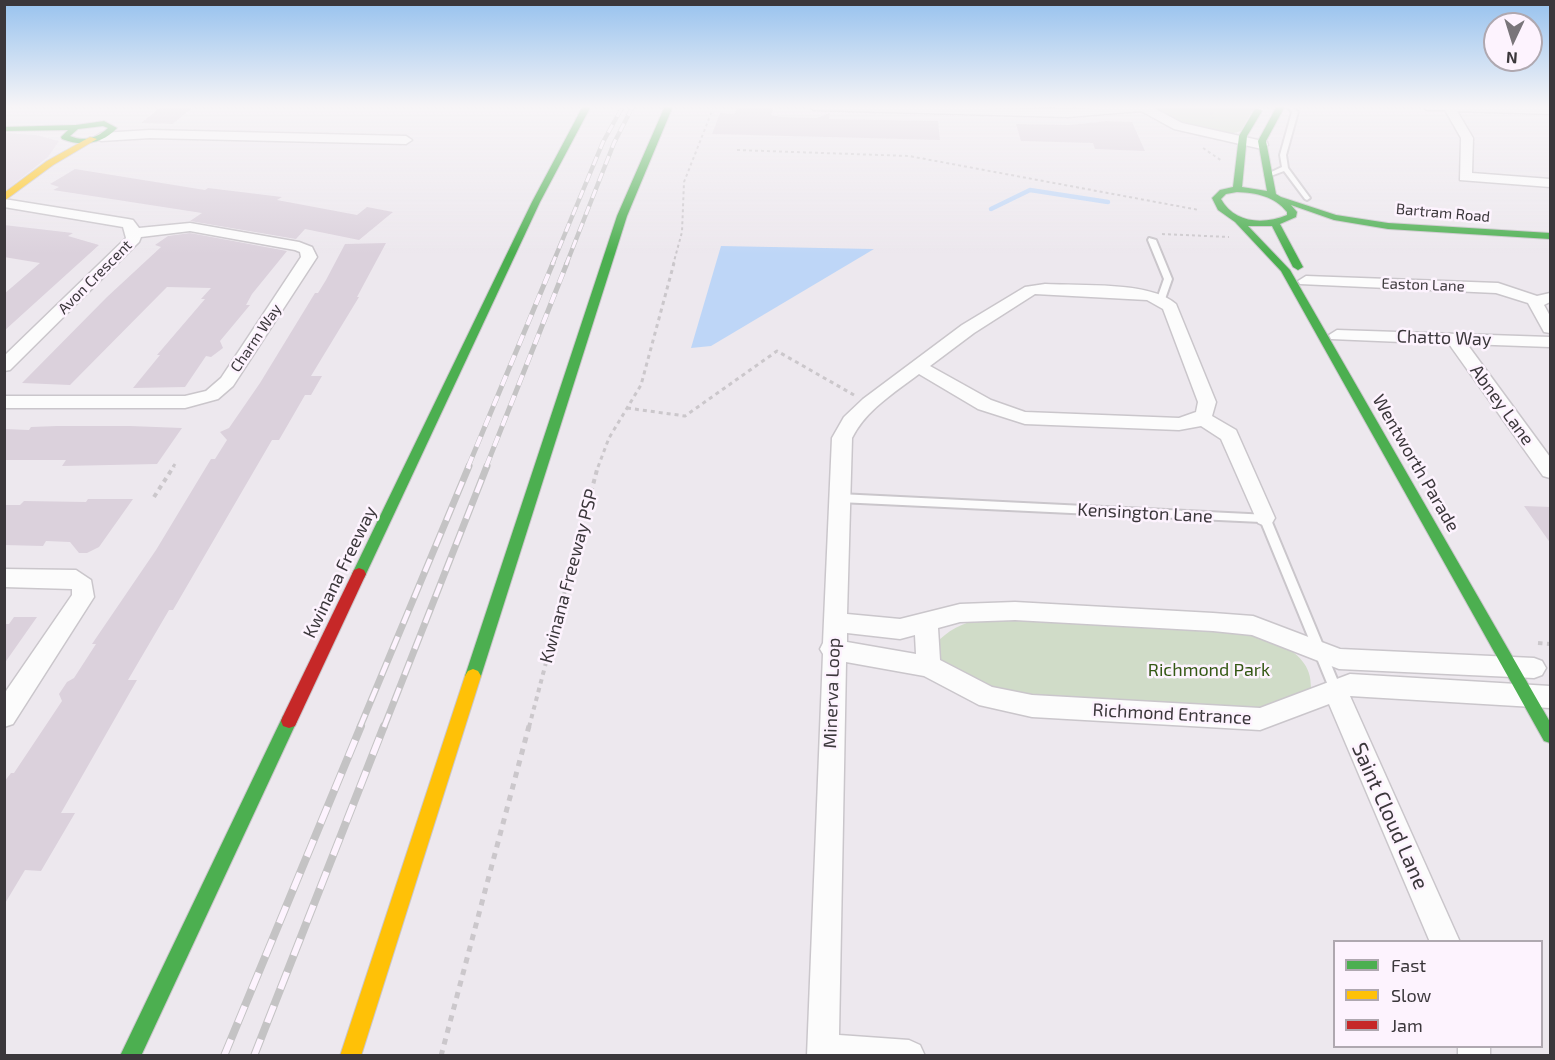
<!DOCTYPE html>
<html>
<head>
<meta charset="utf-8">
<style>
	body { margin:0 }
	#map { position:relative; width:1555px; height:1060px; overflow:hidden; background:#ede8ee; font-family:"Exo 2",sans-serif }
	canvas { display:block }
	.frame { position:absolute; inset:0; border:6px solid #3b373b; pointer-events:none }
	.legend { position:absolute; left:1333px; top:940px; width:210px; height:108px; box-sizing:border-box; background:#fdf3fe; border:2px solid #afa8b0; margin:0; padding:8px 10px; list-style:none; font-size:18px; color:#3b373b }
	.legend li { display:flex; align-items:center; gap:12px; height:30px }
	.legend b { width:30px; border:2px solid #afa8b0 }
	.north { position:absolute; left:1483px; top:12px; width:60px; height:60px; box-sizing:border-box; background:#fdf3fe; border:2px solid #afa8b0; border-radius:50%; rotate:184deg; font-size:16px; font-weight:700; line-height:24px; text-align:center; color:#3b373b }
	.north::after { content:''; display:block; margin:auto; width:21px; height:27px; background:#79757a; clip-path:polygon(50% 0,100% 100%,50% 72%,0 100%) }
</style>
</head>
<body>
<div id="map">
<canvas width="1555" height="1060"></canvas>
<div class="frame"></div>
<ul class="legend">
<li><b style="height:8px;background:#4caf50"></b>Fast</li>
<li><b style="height:8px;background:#ffc107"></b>Slow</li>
<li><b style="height:8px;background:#c62828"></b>Jam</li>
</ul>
<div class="north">N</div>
</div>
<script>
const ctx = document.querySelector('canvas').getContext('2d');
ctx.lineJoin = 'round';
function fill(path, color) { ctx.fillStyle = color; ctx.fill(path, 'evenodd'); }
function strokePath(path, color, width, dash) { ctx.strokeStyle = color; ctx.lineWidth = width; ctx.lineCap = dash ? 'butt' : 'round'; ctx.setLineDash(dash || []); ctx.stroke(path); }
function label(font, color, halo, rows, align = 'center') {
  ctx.font = font + ' "Exo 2",sans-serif'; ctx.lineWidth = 5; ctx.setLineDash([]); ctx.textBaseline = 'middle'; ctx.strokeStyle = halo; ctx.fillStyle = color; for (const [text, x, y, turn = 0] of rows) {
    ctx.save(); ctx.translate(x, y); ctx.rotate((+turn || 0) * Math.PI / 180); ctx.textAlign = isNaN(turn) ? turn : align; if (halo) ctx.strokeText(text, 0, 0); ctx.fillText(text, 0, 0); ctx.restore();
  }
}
fill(new Path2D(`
	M5,133L36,135L59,141L48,157L5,191Z`), '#e4dae5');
fill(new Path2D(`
	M1146,106H1255L1241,131C1214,142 1170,119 1146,106Z
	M989,618L1218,630C1253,635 1313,643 1311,688L1303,696L1274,709L1037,700L997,692L945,667L940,657L939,640C954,626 968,621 989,618Z`), '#d0dcc8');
fill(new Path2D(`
	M721,246L874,249L711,346L691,348Z`), '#bed6f7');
strokePath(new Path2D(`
	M991,209L1030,190L1108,202`), '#bed6f7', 4.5);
fill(new Path2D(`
	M162,106H194L173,124L141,123Z
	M737,106H774L771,115L782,117L816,118L830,113L829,119L938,121L940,140L712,134L720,113L735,114Z
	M1107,121L1132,122L1145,151L1095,149L1093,143L1021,141L1016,124L1070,125Z
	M75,169L205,190L208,188L282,197L277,200L357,215L367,207L393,212L359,240L305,229L296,239L190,221L202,213L53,190L59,187L50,184Z
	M4,225L73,233L68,236L99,245L4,331V294L40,263L4,257Z
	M190,233L287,251L252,294L246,305H250L220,341L223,348L211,357L206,356L185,387L133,388L160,355H157L205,299H201L211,288L167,287L70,385L22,383L107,297L161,247L155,245L168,236Z
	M386,243L357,297H359L311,376H322L311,395H305L279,440H272L173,610H169L128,680H137L61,813H75L41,871L25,870L4,905V782L11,773H14L62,701L59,694L67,682L74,678L96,644H92L156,550L211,459H215L227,440L220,432L229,428L260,383L315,293H318L326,280L345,244Z
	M57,426H130L182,428L157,464L62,466L66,460H4V429L29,430L31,427Z
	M88,499H133L99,547L87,553H79L70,542L46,541L43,546L4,545V505H20L24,501L86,502Z
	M1524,506L1551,507V544Z
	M14,617H37L4,664V624H9Z`), '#dbd1dc');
const lane = new Path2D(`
	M1286,106H1292L1298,112L1286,155L1288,168L1310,198L1307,200L1305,199L1284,171L1268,177L1265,175L1282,167L1280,155L1292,112Z
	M1149,238L1156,240L1172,279L1165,299L1161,301L1157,299L1164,279L1148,240Z
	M839,494L1269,515L1342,691L1340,695L1336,696L1332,695L1261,522L839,502L834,498Z`);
const street = new Path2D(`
	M808,106L1068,109L1150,106L1182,123L1267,142L1268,145L1262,149L1174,129L1141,111L1068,117L814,110Z
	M1421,106L1550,107V114L1457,111L1473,138L1472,173L1550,179V187L1460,180L1461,138L1445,110H1427Z
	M150,130L406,136L412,140L406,144L150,138L101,141L95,137L101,133Z
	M4,199L128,219L133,220L139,228L190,223L299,242L312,247L317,257L233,386L218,399L185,408H4V396H185L206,391L221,378L301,257L300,252L295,250L190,231L141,237L139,242L10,370L4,371V356L126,238L123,227L4,207Z
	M1306,276L1498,283L1537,296L1550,293V302L1544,305L1550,316V333L1544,332L1528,303L1496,293L1300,284L1298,281Z
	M1045,284C1080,286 1150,281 1176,304L1216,402L1212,416L1236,430L1275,518L1272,523L1265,526L1258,523L1221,439L1201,426L1179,430L1025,424L978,409L919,374C894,393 866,410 852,438L847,614L900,619L960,604L1015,602L1213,613L1253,616L1340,649L1534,658L1542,661L1546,668L1542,675L1534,678L1339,669L1252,635L1213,631L1015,620L960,622L938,628L940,660L992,687L1032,695L1260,708L1350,674L1550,686V708L1350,696L1460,942H1430L1329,704L1260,730L1032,717L979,705L924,676L846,662L839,1035L909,1040L920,1045L925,1056H807L823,654L820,649L823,643L832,438L844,417L863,399L962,325L1025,287ZM1035,294L1147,300L1163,309L1198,402L1196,412L1179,418L1025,412L991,400L930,366L974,333ZM847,633L900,639L915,635L916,654L847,642Z
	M1337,330L1550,337V347L1467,344L1550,457V478L1543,476L1449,344L1331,339L1329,335Z
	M4,569L76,570L91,580L94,597L13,724L4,727V694L72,595V589L4,587Z
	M1458,1046H1490V1056H1458Z`);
const fast = new Path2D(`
	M583,106H591L540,202L366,574L364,578H354L352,574L532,202Z
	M665,106H673L627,216L481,676L478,681L473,683L468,681L465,676L617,216Z
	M1277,106H1285L1266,141L1276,194L1281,197L1336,215L1388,223L1550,233V239L1388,229L1334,220L1291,205L1297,212L1296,217L1280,224L1303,267L1298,270L1293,267L1272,226H1248L1290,270L1550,722V743L1544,741L1281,271L1235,222L1218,210L1212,198L1220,190L1233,187L1239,136L1255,109H1258L1262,111L1247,136L1242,187L1267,191L1258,141ZM1237,192C1257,193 1274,196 1287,212V215C1263,225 1234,223 1221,199L1226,194Z
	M104,121L117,128C102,144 82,147 62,139L61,137L68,130L4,131V127L76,125ZM103,126L108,128C97,138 84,142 70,136L78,129Z
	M289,714L295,716L297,721L141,1056H120L283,716Z`);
const slow = new Path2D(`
	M90,137L97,139L53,165L4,201V193L47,161Z
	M473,669L478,671L481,676L361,1056H340L465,676L468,671Z`);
const jam = new Path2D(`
	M359,568L364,570L366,574L295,726L289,728L283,726L281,721L283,716L352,574L354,570Z`);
strokePath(lane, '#cac6cb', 4);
strokePath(street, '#cac6cb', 3);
strokePath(fast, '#cac6cb', 2);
strokePath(slow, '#cac6cb', 2);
strokePath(jam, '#cac6cb', 2);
strokePath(new Path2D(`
	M1209,106L1213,118
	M1203,148L1222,161
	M737,150L909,156L1199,210
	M1162,234L1229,237
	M673,265L682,232L684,182L714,106`), '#cbc7cb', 2, [3, 3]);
strokePath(new Path2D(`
	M627,408L685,416L777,351L854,395
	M173,467L175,464
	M598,467L609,438L641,385L674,263`), '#cbc7cb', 3, [4, 4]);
strokePath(new Path2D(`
	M154,497L174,466
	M1538,643L1550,644
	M529,727L598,466`), '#cbc7cb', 4, [4.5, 4.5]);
strokePath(new Path2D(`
	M441,1056L529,726`), '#cbc7cb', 5, [6, 6]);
fill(lane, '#fcfcfc');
fill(street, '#fcfcfc');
fill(fast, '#4caf50');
fill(slow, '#ffc107');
fill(jam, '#c62828');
const railFar3 = new Path2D(`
	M552,265L603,142L623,106
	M566,265L614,143L633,106`);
const railFar2 = new Path2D(`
	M468,467L553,263
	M486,467L567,263`);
const railFar1 = new Path2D(`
	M360,727L469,466
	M384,727L487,466`);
const rail = new Path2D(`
	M224,1056L361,726
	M254,1056L384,726`);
strokePath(railFar3, '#c4c3c4', 4.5);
strokePath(railFar2, '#c4c3c4', 5);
strokePath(railFar1, '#c4c3c4', 7);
strokePath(rail, '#c4c3c4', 8);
strokePath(railFar3, '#fdf3fe', 3, [9]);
strokePath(railFar2, '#fdf3fe', 4, [11]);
strokePath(railFar1, '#fdf3fe', 4.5, [14]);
strokePath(rail, '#fdf3fe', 6, [18]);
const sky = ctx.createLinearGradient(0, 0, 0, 254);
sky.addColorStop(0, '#97c2ee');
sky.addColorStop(0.42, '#f7f5f7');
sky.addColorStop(1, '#f7f5f700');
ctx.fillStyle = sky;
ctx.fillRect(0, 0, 1555, 254);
label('15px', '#3b373b', '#fdf3fe', [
	["Bartram Road",1443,213,5],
	["Avon Crescent",95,277,-45],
	["Easton Lane",1423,285,2],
	["Charm Way",256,338,-56]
]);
label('18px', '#3b373b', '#fdf3fe', [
	["Chatto Way",1444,338,2],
	["Abney Lane",1502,405,54],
	["Wentworth Parade",1416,463,60],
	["Kensington Lane",1145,513,3],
	["Kwinana Freeway",340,572,-64],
	["Kwinana Freeway PSP",569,576,-75],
	["Minerva Loop",832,693,-88],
	["Richmond Entrance",1172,714,3]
]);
label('18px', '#345814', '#fdf3fe', [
	["Richmond Park",1209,670]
]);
label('21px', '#3b373b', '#fdf3fe', [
	["Saint Cloud Lane",1390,816,66]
]);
</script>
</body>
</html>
